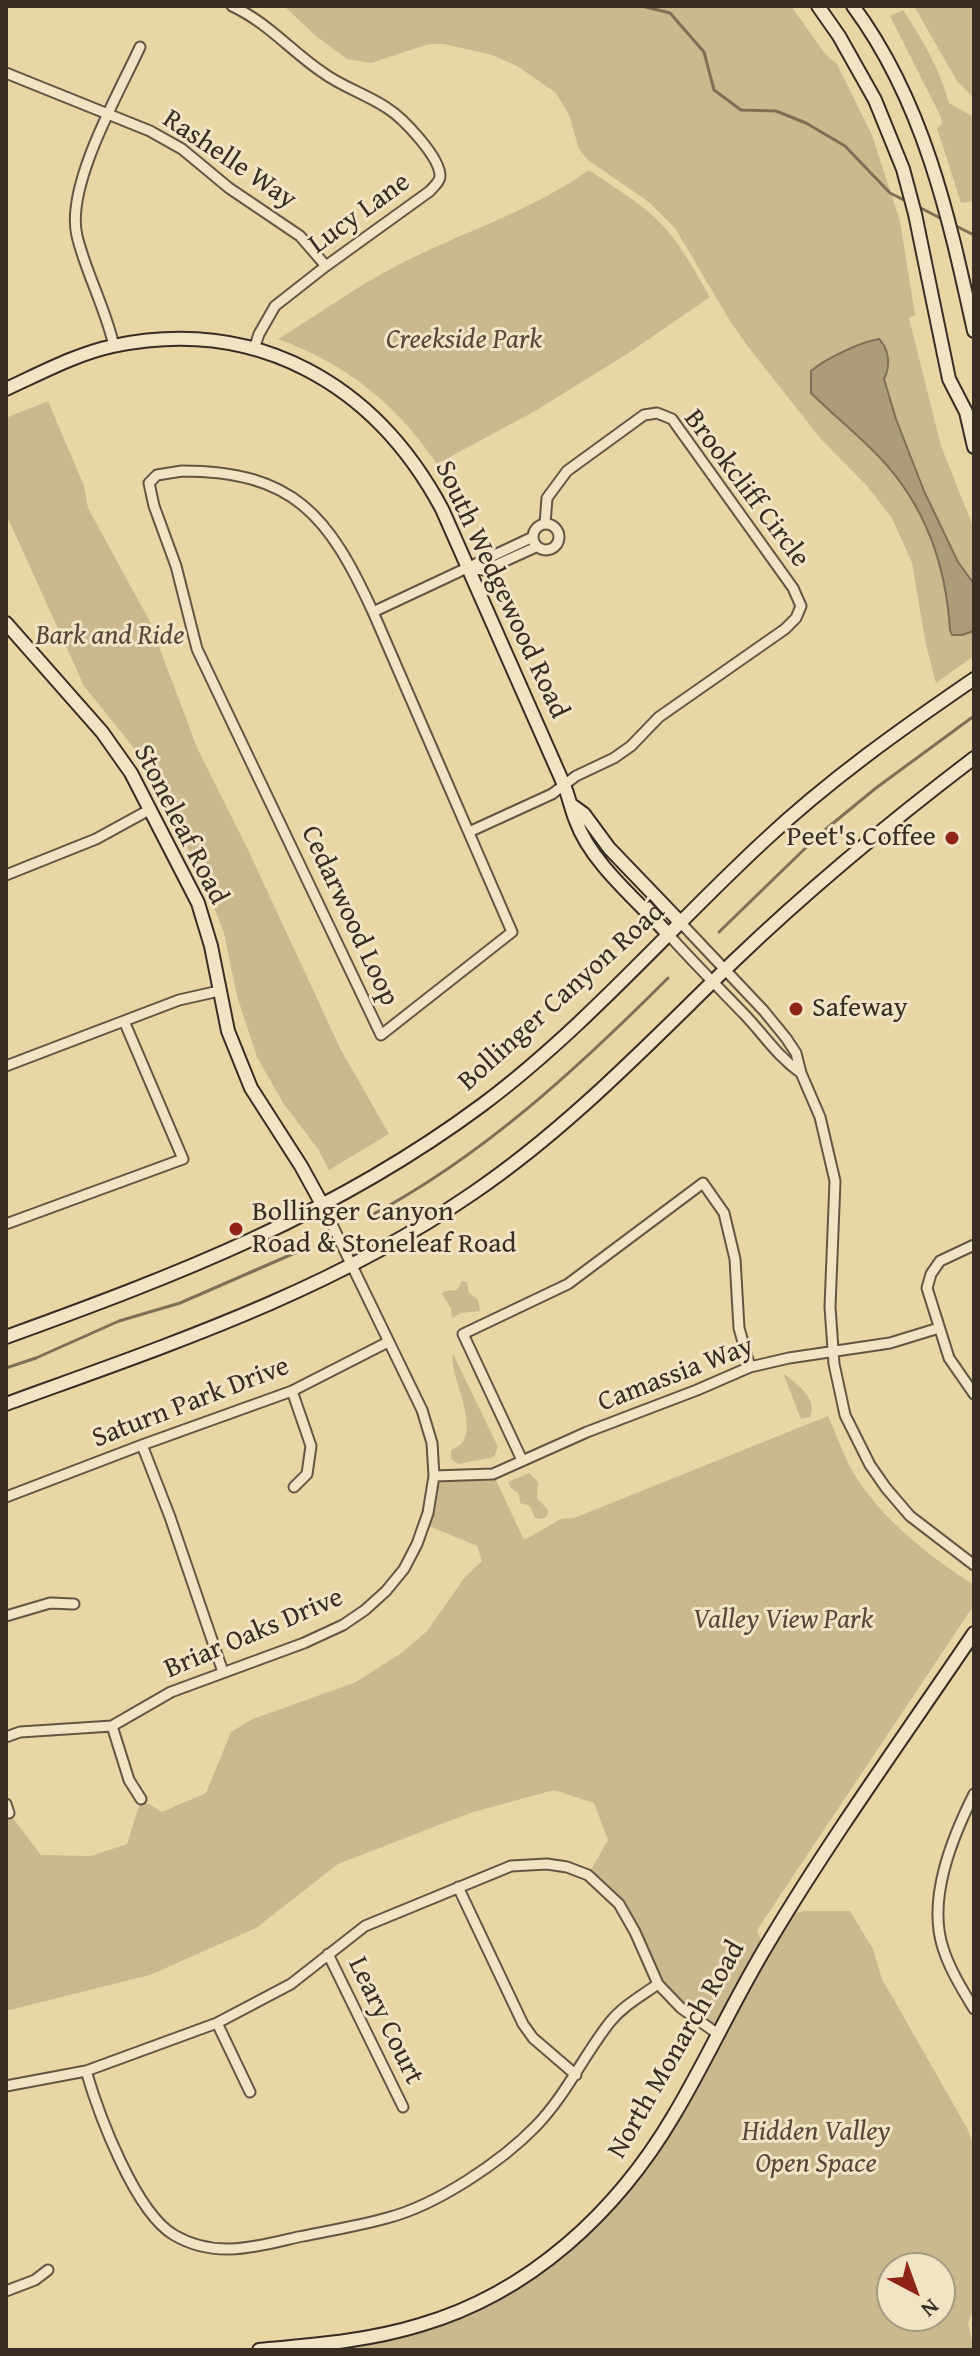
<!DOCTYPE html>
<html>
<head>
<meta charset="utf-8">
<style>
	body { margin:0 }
	#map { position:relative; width:980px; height:2356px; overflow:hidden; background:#e8d6a5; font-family:"Gentium Book Plus",serif }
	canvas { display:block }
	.frame { position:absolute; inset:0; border:8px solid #392c23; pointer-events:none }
	.north { position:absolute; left:876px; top:2252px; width:80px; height:80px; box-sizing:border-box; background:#f0e4c4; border:2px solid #a79a84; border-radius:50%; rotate:139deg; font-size:22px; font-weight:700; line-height:32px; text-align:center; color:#392c23 }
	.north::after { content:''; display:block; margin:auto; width:28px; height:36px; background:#8f2418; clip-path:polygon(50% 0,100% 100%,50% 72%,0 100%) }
</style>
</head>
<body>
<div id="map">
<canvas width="980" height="2356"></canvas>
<div class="frame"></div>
<div class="north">N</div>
</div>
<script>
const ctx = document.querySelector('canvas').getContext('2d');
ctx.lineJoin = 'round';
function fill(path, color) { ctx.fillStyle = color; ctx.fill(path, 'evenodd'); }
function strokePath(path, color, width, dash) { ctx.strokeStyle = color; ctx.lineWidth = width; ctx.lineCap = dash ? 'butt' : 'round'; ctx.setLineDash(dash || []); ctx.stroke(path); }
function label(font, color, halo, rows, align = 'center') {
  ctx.font = font + ' "Gentium Book Plus",serif'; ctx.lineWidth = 6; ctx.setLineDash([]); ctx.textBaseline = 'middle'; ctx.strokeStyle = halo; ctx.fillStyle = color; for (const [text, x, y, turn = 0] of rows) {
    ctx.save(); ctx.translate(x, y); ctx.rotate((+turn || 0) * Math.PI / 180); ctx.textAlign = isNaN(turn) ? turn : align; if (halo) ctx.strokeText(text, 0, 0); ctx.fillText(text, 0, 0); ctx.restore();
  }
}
fill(new Path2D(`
	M284,6H791L826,55L837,64L872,135L900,221L915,315L909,318L941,446L974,529V656L936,683L926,645L912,563L892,518L867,486L821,439L749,348L730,321L675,228L649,202L588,160L579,149L569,115L556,93L517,66L492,55L444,44H429L371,63L347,59L316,36Z
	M914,6H974V98L957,81Z
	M903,10C922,38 940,70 949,103L974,117V201L961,203L937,128L942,124L941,117L890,16Z
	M589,170C614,188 644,204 665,228C683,248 696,273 710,297L627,354L535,411L437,464C396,404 347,364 278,339C318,315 357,286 398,265C462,232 530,212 589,170Z
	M48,401L84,486L88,508L149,620L198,750L250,854L340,1048L389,1134L329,1170L318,1149L283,1103L257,1057L237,996L224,933L200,872L138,753L84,686L6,514V418Z
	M462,1281L467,1282L469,1293L478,1300L480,1311L461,1313L452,1318L451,1308L442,1294L444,1291L457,1290Z
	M453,1354L498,1447L494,1457L458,1464L451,1459V1450C488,1439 448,1376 453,1354Z
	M783,1373C795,1383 819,1398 810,1417L801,1419Z
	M828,1416C836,1434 843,1454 853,1472C880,1518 930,1557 974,1585V1605L757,1930L764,1947L785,1915L806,1911H850L873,1949L882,1979L967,2128L974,2146V2306L968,2323L974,2350H349L344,2341L422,2325L525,2277L619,2194L717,2035L658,1984L619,1904L588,1875L608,1840L594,1803L554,1790L470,1813L338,1864L256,1928L150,1975L6,2011V1816L9,1813L41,1855L91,1856L127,1844L141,1799L162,1812L206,1793L231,1732L253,1719L356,1682L403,1652L427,1631L465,1577L482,1561L477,1546L424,1524L434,1476L493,1474L524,1540L561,1519L574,1518ZM892,2268H940V2316H892Z
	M529,1473L538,1482L537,1498L548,1510L547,1516L542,1519L535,1518L530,1506L520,1503L519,1494L511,1488L508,1482Z`), '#cab98f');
const water = new Path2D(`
	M879,339C889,349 891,366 884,379L896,419L924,491L958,562L974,584V631L962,635H952L950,630C946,566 927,509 883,461C861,437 834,416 811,393V371C825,359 860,342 879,339Z`);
fill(water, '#ac9c79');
strokePath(water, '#7e6f57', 2);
strokePath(new Path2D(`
	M642,6L670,13L704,52L714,90L741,110L776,111L806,123L845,146L890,193L906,201
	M917,206L942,219
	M952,224L974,235
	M719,932L821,833L876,788L974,716
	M368,1217C482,1157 577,1069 668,978
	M6,1368L36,1358L119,1321L180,1303L304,1249`), '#7e6f57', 3);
const street = new Path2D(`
	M232,6C267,22 291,51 322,72C342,87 366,94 387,108C403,118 440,157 440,176C440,182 434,186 430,191L326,266L275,306L259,334L254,349
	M6,73L150,131L182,149L229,188L300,236L326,266
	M114,346C105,307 86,273 77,236C65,186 119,93 140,47
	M182,471C294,471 329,516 373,612L512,932L381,1035L197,649L176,566L154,506L149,483L157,475Z
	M533 537a13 13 0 1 1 26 0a13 13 0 1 1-26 0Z
	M469,569L485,570L536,547
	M373,612L533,537
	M469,832L552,794L576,776L614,758L631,746L659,717L785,629L796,618L801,606L793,588L672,419L657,413L644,415L567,471L547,498L545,524
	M6,875L96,839L149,810
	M680,922L764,1011L786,1038L796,1053L801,1073L820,1117L835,1181L830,1307L834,1364L845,1415L870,1465L886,1488L910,1516L974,1565
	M668,934C693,962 719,988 745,1015C764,1035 778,1057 801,1073
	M6,1066L179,1000L219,991
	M6,1224L183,1159L124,1021
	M974,1245L940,1261L931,1274L927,1288L949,1358L974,1394
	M292,1391L311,1446L307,1474L294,1487
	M142,1445L170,1517L223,1672
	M522,1460L463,1334L568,1284L703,1183L724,1213L735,1259L739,1328L750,1367
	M434,1476L493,1474L587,1432L697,1390L750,1367L789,1358L890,1343L939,1328
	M6,1497L142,1445L292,1391L388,1342
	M6,1616L50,1603L74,1604
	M112,1726L129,1780L141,1799
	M6,1737L20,1732L112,1726L171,1692L304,1643L343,1625L365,1610L386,1591L404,1569L417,1544L428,1513L434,1476L432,1443L422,1410L323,1206
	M974,1794C952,1838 927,1899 943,1948C950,1970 962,1989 974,2009
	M6,1804L9,1813
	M458,1887L523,2024L533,2038L576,2075
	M328,1954L403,2107
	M217,2023L250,2092
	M86,2071C99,2115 135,2212 174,2235C215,2259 255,2247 298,2237C328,2231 358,2226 387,2218C437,2205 501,2162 536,2126C566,2095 584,2055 610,2022C623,2006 641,1996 658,1984
	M6,2086L86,2071L217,2023L291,1984L365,1926L511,1866L547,1864L567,1867L588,1875L619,1904L635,1932L658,1984L681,2008L718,2034
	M6,2291L35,2280L48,2270`);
const secondary = new Path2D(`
	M818,6L839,36L875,100L903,169L915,214L949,379L966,412L974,447
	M853,6C924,102 949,217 974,331
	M6,389C41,373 76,354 113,346C257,316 375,384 442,509L564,785C569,797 571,809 576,821C591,863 638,901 668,934
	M6,623L102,732L131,773L198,903L211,946L228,1031L251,1088L301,1166L323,1206
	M573,806L584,814L609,848L680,922
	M6,1337C177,1275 334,1215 482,1105C585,1028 670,928 764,841C829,780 901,729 974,679
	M6,1404C168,1345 329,1292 473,1193C570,1127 650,1042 734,961C810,888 890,822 974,758
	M259,2350C313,2345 368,2341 420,2325C530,2293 617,2212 674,2115C708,2058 735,1997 770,1940C833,1835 905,1735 974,1633`);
strokePath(street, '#655644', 13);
strokePath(secondary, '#392c23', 16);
strokePath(street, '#f0e4c4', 9);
strokePath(secondary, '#f0e4c4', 12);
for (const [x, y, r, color] of [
	[952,838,8,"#8f2418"],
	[796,1009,8,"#8f2418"],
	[236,1229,8,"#8f2418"]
]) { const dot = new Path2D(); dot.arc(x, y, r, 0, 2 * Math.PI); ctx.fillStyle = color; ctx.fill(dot); strokePath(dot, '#f0e4c4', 3); }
label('28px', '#392c23', '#f0e4c4', [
	["Rashelle Way",229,160,34],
	["Lucy Lane",360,214,-36],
	["Brookcliff Circle",746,489,53],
	["South Wedgewood Road",501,590,65],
	["Stoneleaf Road",180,825,63],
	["Cedarwood Loop",349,916,65],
	["Bollinger Canyon Road",562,997,-42],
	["Camassia Way",676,1375,-21],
	["Saturn Park Drive",191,1403,-21],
	["Briar Oaks Drive",254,1634,-23],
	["Leary Court",385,2021,64],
	["North Monarch Road",677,2050,-60]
]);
label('italic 28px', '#564839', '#f0e4c4', [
	["Creekside Park",464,341],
	["Bark and Ride",110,637],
	["Valley View Park",783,1621],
	["Hidden Valley",816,2133],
	["Open Space",816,2165]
]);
label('28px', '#392c23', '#f0e4c4', [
	["Peet's Coffee",936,838,"right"],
	["Safeway",812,1009],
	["Bollinger Canyon",252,1213],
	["Road & Stoneleaf Road",252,1245]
], 'left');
</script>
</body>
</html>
